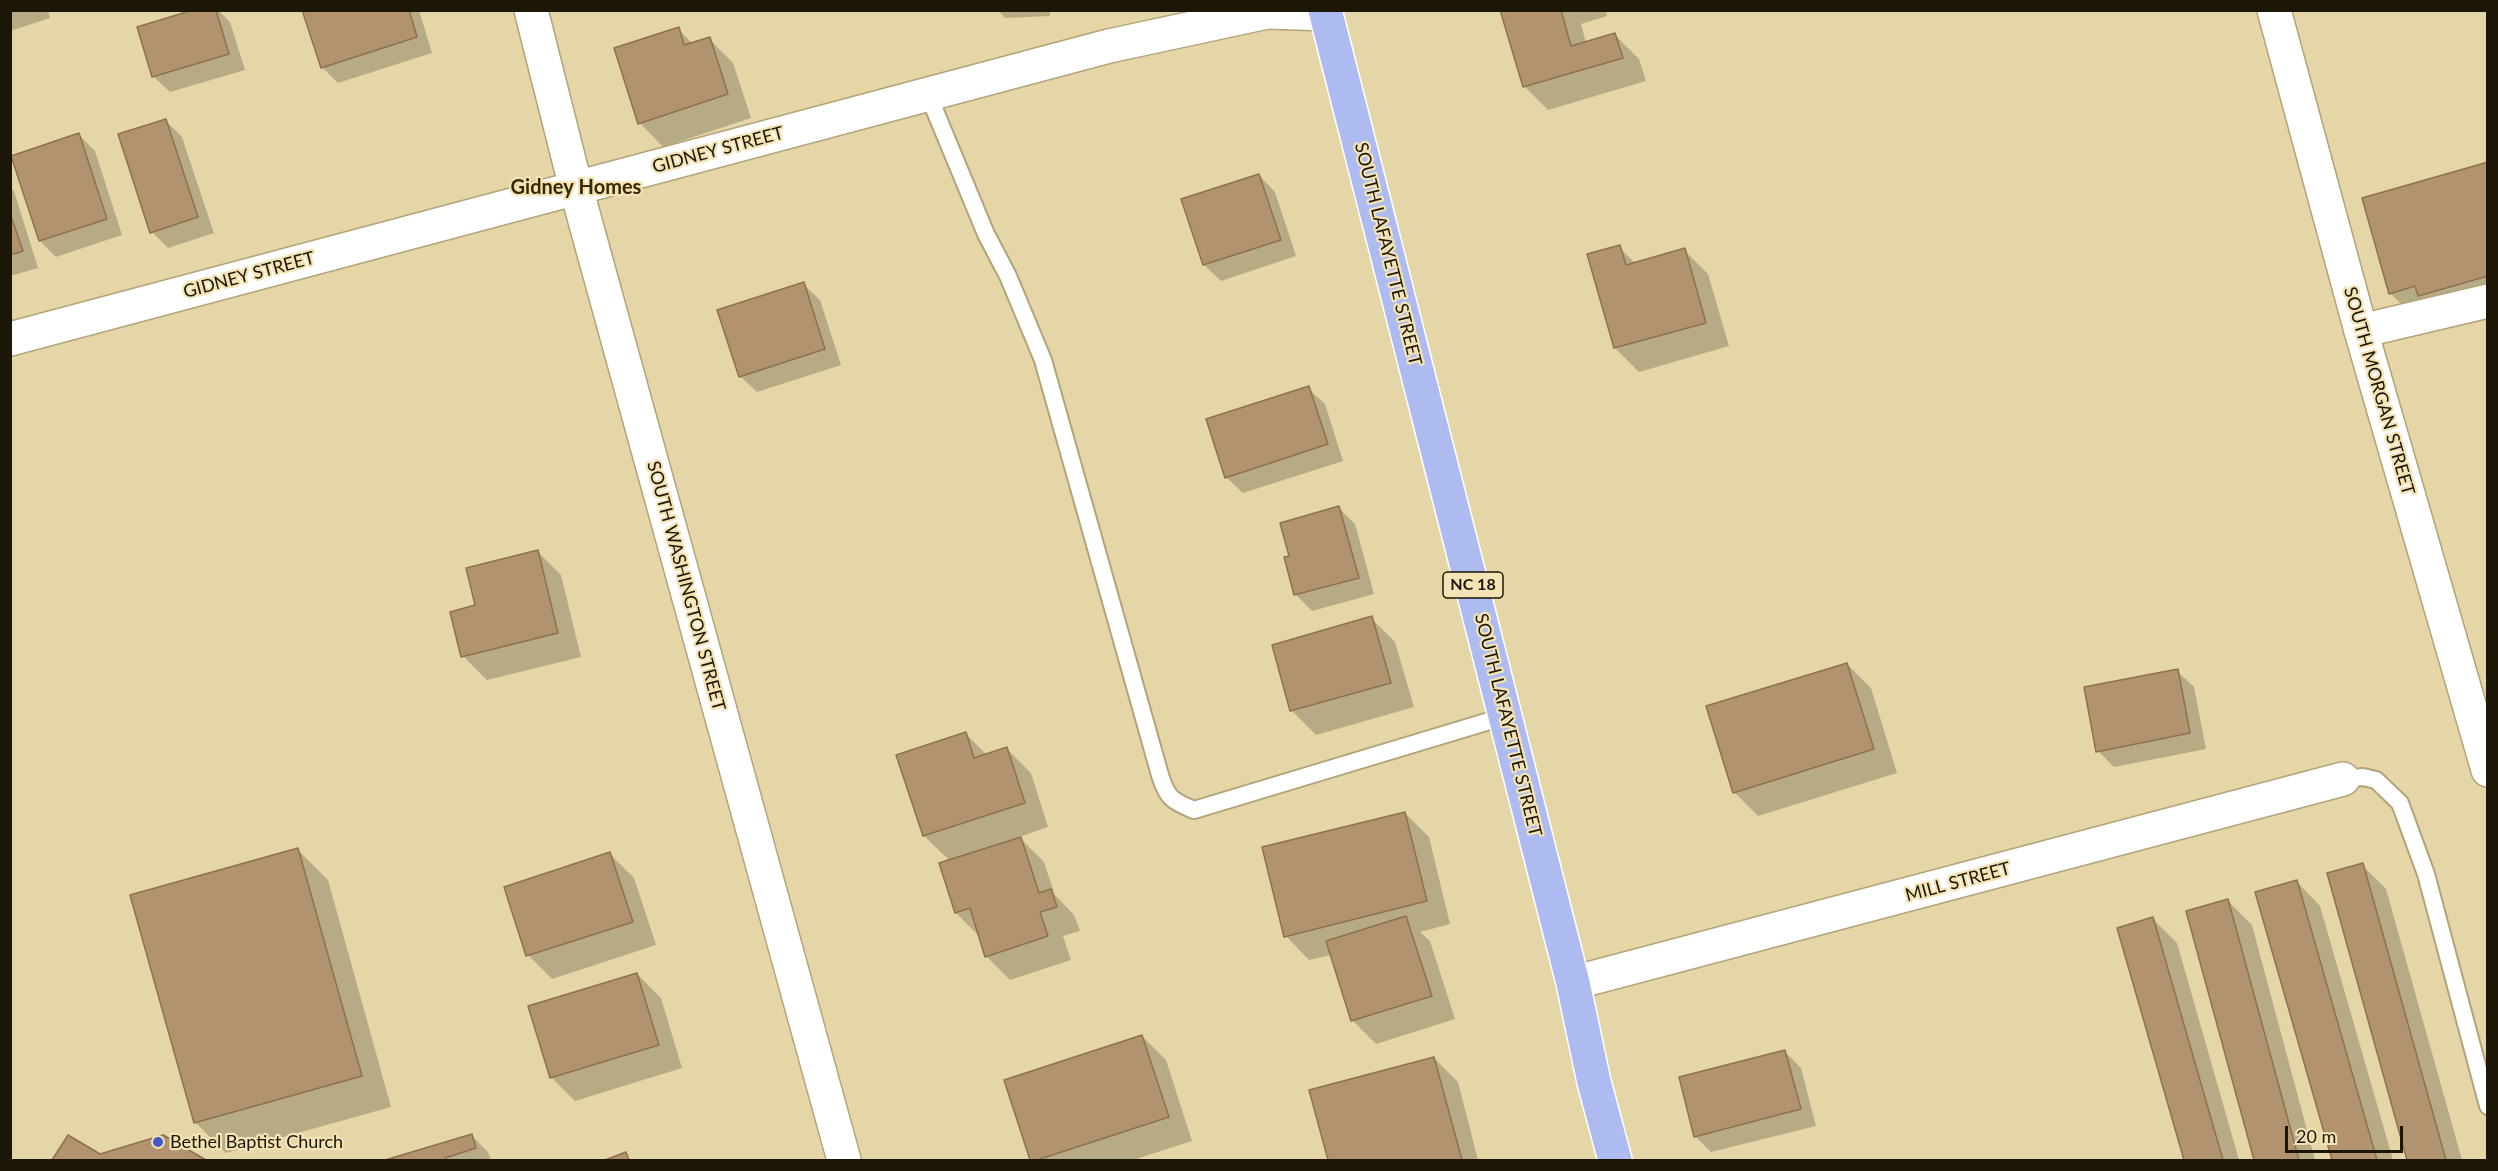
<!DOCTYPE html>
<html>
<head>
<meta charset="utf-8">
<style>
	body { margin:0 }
	#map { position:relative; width:2498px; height:1171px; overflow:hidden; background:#e5d6a8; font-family:Lato,sans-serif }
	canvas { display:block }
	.frame { position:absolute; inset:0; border:12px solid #1b1605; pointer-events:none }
	.scale { position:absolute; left:2285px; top:1126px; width:118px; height:27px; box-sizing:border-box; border:3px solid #1b1605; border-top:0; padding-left:8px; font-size:18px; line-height:21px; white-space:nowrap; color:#1b1605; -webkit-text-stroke:4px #f3e3b5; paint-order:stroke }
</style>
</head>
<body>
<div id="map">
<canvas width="2498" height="1171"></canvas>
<div class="frame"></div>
<div class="scale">20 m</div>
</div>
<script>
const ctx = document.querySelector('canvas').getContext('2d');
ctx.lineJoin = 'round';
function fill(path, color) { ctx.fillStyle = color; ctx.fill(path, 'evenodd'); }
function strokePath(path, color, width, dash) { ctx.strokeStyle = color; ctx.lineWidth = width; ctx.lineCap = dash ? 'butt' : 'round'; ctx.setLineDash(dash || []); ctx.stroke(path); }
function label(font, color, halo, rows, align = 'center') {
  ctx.font = font + ' Lato,sans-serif'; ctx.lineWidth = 4.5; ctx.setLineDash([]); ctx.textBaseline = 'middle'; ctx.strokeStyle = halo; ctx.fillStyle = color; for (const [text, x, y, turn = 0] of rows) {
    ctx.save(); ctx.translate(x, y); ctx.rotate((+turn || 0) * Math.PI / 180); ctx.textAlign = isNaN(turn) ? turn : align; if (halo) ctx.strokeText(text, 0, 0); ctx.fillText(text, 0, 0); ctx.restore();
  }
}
fill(new Path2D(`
	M10,10H48L50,18L10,31Z
	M198,10H218L230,22L245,70L170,92L153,76Z
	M304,10H419L432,53L338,83L322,67Z
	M998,10H1050V16L1005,18Z
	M1502,10H1606L1607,16L1581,24L1586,43L1615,35L1639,59L1646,81L1548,110L1524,86Z
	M678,29L693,44L709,39L733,63L751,118L663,147L640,123Z
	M166,121L182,137L214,233L168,248L152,232Z
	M79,135L95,151L122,235L56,257L40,241Z
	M2488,163V314L2421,324L2390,293Z
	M1259,175L1275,192L1296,256L1221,281L1204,265L1183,200Z
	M10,188L14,191L38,268L10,276Z
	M1619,247L1636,264L1684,250L1708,274L1729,346L1639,372L1615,348L1589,255Z
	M803,284L820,300L841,365L757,392L740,376Z
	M1308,388L1325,404L1343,461L1243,493L1226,477Z
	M1339,508L1355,524L1374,594L1312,611L1296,595L1285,558L1291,557Z
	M537,551L561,575L581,657L487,680L463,656L477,606Z
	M1371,618L1395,642L1414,707L1316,735L1292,711L1273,646Z
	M1847,664L1871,688L1897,773L1758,816L1734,792Z
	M2177,671L2194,687L2206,749L2114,767L2098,751Z
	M966,734L987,755L1007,749L1031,773L1048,827L1019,837L1044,862L1055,895L1074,915L1080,931L1063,936L1071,960L1010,980L986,956L980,937L956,913L950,861L924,836Z
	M1405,813L1429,837L1450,924L1420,932L1430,941L1455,1019L1376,1044L1352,1020L1331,955L1309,960L1286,936Z
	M297,849L328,880L391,1107L226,1153L196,1123L132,896Z
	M610,854L634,878L656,945L552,979L528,955L506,888Z
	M2362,865L2386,889L2462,1160H2408L2329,874Z
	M2297,882L2320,906L2393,1160H2333L2257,893Z
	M2228,901L2252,925L2315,1160H2255L2188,912Z
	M2153,919L2177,943L2239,1160H2186L2119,929Z
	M637,974L661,998L682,1068L575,1101L551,1077Z
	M1142,1036L1166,1060L1192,1141L1133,1160H1031L1005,1081Z
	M1785,1052L1801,1068L1816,1126L1711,1152L1695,1136Z
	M1434,1058L1458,1082L1478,1160H1329L1311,1091Z
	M472,1136L488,1152L491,1160H390Z
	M68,1137L100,1156L163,1137L203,1160H54Z`), '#0003');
const building = new Path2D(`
	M193,10H216L229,54L152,77L137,27Z
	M302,10H409L417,37L321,68Z
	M1500,10H1561L1571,46L1615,33L1623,58L1523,87Z
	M679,27L684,45L710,37L728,94L638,124L614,48Z
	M166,119L198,217L150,233L118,134Z
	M79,133L107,219L39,241L11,156Z
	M2488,162V276L2418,296L2415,286L2389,294L2362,198Z
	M1259,174L1281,240L1203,265L1181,199Z
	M10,213L23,251L10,255Z
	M1620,245L1626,265L1685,248L1706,323L1614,348L1587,254Z
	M804,282L825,349L739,377L717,310Z
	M1309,386L1328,444L1225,478L1206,419Z
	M1339,506L1359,578L1294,595L1284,557L1289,556L1280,523Z
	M538,550L558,633L461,657L450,612L475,605L466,568Z
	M1372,616L1391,683L1290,711L1272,645Z
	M1847,663L1874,749L1733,793L1706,706Z
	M2178,669L2190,733L2096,752L2084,687Z
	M966,732L974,758L1007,747L1025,803L923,836L896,755Z
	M1405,812L1427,901L1284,937L1262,847Z
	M1021,837L1039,893L1051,889L1057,907L1040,912L1048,936L985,957L970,908L955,913L939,863Z
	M298,848L362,1076L194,1123L130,895Z
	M610,852L633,922L526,956L504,887Z
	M2363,863L2446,1160H2407L2327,873Z
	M2297,880L2377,1160H2332L2255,892Z
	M2228,899L2299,1160H2254L2186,911Z
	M1406,916L1432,996L1351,1021L1326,941Z
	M2153,917L2223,1160H2184L2117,928Z
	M637,973L659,1045L550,1078L528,1006Z
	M1142,1035L1169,1117L1037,1160H1030L1004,1080Z
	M1785,1050L1801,1109L1694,1137L1679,1077Z
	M1434,1057L1462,1160H1328L1309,1090Z
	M472,1134L476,1148L445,1158L446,1160H385Z
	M68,1135L100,1154L163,1135L206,1160H52Z
	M626,1152L629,1160H605Z`);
fill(building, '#b2936f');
strokePath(building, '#8e714e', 1.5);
const lane = new Path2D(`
	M928,94L986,234L1008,276L1043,360L1160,775C1167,798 1172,801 1194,810L1506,716
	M2343,779L2363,777L2376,780L2400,803L2426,874L2488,1106`);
const street = new Path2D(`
	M531,10L576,188L844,1160
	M2361,331L2488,301
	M10,339L1109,46L1267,12L1326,14
	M1573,983L2343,779`);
const secondary = new Path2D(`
	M2274,10L2361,331L2488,770`);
const primary = new Path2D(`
	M1325,10L1573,983L1594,1082L1615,1160`);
strokePath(lane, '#b3a378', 20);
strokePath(street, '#b3a378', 36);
strokePath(secondary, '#b3a378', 36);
strokePath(primary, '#fff', 36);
strokePath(lane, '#fff', 16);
strokePath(street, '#fff', 33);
strokePath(secondary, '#fff', 33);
strokePath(primary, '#adbbf0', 33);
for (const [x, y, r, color] of [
	[158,1142,6,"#4356ca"]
]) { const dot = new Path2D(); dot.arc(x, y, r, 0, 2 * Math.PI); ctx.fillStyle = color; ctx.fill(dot); strokePath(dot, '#f3e3b5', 2); }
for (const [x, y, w] of [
	[1473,585,60]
]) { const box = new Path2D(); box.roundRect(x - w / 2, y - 13, w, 26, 4.5); ctx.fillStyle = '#f3e3b5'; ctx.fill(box); strokePath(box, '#1b1605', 1.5); }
label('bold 16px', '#1b1605', null, [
	["NC 18",1473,585]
]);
label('18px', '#1b1605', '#f3e3b5', [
	["GIDNEY STREET",718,150,-15],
	["SOUTH LAFAYETTE STREET",1388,254,76],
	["GIDNEY STREET",249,275,-15],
	["SOUTH MORGAN STREET",2379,391,74],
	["SOUTH WASHINGTON STREET",686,586,75],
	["SOUTH LAFAYETTE STREET",1508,725,76],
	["MILL STREET",1958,882,-15]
]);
label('18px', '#1b1605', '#f3e3b5', [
	["Bethel Baptist Church",170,1142]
], 'left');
label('bold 20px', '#372a00', '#f3e3b5', [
	["Gidney Homes",576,188]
]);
</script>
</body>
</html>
